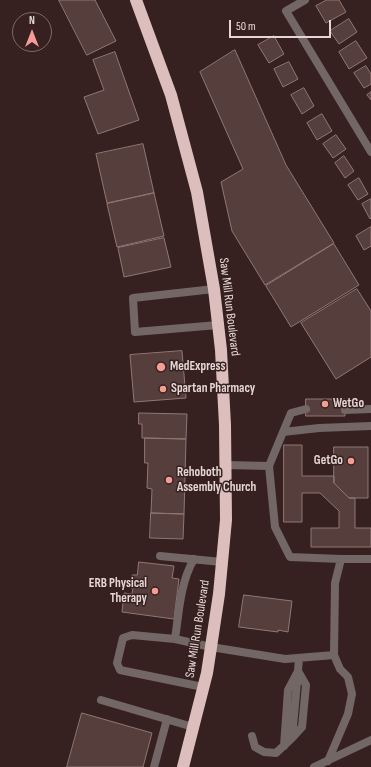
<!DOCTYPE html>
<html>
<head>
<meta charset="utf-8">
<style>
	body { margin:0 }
	#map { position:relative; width:371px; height:767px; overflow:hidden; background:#362120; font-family:"Sofia Sans Condensed",sans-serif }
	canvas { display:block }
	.north { position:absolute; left:12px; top:12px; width:40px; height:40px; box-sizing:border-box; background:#362120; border:1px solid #7c6a68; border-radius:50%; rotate:0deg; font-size:11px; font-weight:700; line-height:16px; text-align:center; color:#e6d7d5 }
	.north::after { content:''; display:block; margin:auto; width:14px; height:18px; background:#f59c95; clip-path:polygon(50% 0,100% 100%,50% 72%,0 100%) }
	.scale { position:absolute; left:229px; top:20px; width:102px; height:18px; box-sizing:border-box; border:2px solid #e6d7d5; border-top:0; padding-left:5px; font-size:12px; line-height:14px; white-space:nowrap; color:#e6d7d5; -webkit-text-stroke:3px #362120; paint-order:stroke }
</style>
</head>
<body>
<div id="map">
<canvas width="371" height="767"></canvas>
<div class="north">N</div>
<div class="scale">50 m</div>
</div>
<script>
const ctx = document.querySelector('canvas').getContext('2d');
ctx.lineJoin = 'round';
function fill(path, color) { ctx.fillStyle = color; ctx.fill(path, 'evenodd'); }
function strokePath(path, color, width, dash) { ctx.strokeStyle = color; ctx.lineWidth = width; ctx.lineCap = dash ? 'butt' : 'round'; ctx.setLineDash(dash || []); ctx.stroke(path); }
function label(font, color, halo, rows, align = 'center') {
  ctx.font = font + ' "Sofia Sans Condensed",sans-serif'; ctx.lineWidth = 3; ctx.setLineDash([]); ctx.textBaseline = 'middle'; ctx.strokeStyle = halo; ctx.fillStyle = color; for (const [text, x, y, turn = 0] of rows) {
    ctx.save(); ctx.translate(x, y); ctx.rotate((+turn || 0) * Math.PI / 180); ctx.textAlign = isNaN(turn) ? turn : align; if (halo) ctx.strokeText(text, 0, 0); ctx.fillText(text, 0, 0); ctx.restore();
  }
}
const building = new Path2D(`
	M59,0H95L116,41L87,55Z
	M327,0H339L346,12L326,23L316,6Z
	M349,19L357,32L339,44L330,31Z
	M274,36L284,54L269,63L258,45Z
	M356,41L367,58L349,69L339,52Z
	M235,50L286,165L334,243L265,285L232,231L221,182L243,169L200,72Z
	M115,52L139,120L98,134L84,97L104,90L93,60Z
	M289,62L298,79L283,87L274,69Z
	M366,66L371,74V84L364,88L354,73Z
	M304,88L314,106L302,114L291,95Z
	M371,92V100L367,95Z
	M322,114L332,131L317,140L307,123Z
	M336,135L346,149L333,158L323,144Z
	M143,144L154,193L107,203L96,154Z
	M344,156L354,171L345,178L335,163Z
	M359,178L368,194L358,200L348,185Z
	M154,193L164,236L117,247L107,204Z
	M371,199V218L370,219L362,204Z
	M371,227V246L364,250L356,236Z
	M164,238L171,267L124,277L118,248Z
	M334,244L359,285L291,327L266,286Z
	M357,289L371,311V357L336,379L301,323Z
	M182,351L186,398L134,402L130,355Z
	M306,399H345V416H306Z
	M139,413L187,414L186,439L142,438V424H139Z
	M145,438L186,439L184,514L151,513L152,489L147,488L148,463H145Z
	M284,445H302V476H334V483L349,498H355V528H371V547H311V528H339V511L320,493H302V522H284Z
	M334,447H368V498H349L334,483Z
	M151,513L184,514L183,539L150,538Z
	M139,562L174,566L172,578L179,579L174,619L122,612L124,593L132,594L133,588H131L132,575H137Z
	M244,595L292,601L288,632L278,630V632L239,627Z
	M82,713L152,733L143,767H67Z`);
fill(building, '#553e3c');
strokePath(building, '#917774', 1);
strokePath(new Path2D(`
	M214,289L133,298L135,332L218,325
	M345,410L371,409
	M371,426L319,428L283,432L269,466L275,527L290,557L341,559H371
	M283,432L291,413L306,409
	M226,465L269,466
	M160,556L222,562
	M175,639C179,612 180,583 194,559
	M203,687L120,670L117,663L123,638L132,635L175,639L211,647L285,659L334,655
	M101,700L193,727
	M252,736L255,747L264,752L276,753L292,738L298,671
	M292,738L302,727L306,685L298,671
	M284,746L288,690L298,671L299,658
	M328,761L348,714L352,694L348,677L340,669L334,655L335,583L341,559
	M154,767L167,719`), '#736766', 8);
strokePath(new Path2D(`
	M305,0L286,11L371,152
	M314,767L371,740`), '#736766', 8);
strokePath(new Path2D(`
	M136,0L171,95L197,192L214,289L221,350L225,425L226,520L219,594L211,647L207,673L183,767`), '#dcbfbd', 12);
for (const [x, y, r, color] of [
	[161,367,5,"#f59c95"],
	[163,389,4,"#f59c95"],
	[325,404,4,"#f59c95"],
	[351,461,4,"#f59c95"],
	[169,480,4,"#f59c95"],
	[155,591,4,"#f59c95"]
]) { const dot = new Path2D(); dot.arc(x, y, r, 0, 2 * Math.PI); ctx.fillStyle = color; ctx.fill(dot); strokePath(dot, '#362120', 1.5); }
label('13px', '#e6d7d5', '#362120', [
	["Saw Mill Run Boulevard",229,307,83],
	["Saw Mill Run Boulevard",198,629,-81]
]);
label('bold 13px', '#e6d7d5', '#362120', [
	["MedExpress",170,367],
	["Spartan Pharmacy",171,389],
	["WetGo",333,404],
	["GetGo",343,461,"right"],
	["Rehoboth",177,473],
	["Assembly Church",177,488],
	["ERB Physical",147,584,"right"],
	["Therapy",147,599,"right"]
], 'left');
</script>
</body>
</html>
